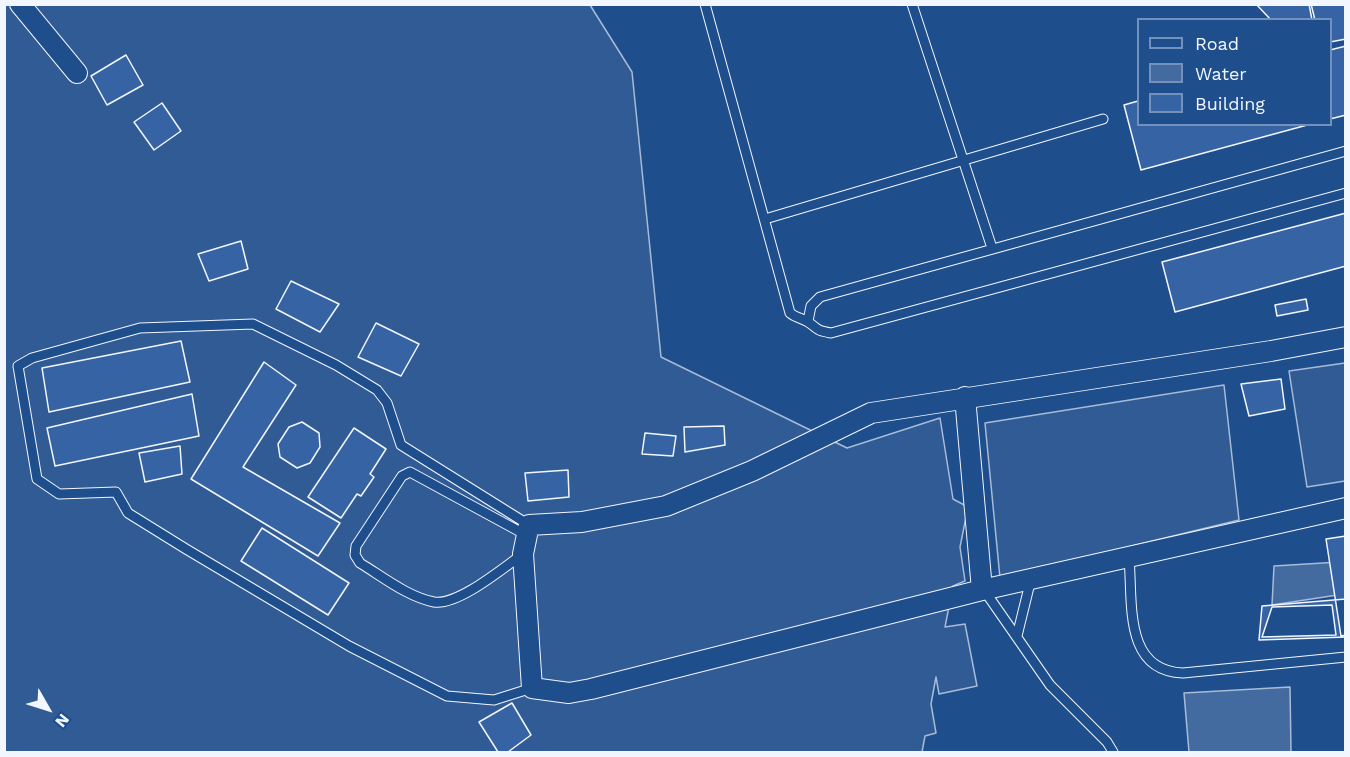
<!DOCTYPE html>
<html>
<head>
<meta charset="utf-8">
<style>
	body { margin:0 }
	#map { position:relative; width:1350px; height:757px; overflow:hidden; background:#1f4e8c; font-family:"Work Sans",sans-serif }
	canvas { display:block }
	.frame { position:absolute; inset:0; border:6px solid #f2f6ff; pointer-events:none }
	.legend { position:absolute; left:1137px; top:18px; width:195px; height:108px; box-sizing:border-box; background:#1f4e8c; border:2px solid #7391ba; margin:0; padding:8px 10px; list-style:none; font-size:18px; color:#f2f6ff }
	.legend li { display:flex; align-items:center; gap:12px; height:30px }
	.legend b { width:30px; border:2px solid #7391ba }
	.north { position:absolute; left:18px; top:679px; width:60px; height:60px; -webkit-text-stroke:4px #1f4e8c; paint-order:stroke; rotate:129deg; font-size:16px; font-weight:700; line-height:24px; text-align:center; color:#f2f6ff }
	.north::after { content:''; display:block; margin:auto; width:21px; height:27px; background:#f2f6ff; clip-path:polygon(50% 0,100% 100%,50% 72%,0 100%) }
</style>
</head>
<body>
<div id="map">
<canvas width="1350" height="757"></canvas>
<div class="frame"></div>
<ul class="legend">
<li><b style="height:8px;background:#1f4e8c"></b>Road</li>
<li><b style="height:16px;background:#446ba0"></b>Water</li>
<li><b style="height:16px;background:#3563a3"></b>Building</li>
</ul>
<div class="north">N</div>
</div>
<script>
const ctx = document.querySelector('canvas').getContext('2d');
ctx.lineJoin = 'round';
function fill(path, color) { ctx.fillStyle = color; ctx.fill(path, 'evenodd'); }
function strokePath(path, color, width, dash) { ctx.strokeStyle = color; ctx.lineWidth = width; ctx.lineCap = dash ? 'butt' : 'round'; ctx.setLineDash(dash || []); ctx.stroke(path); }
const built = new Path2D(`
	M4,5H590L632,72L661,357L847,448L940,418L953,499L968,507L960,547L965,581L953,586L945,627L965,624L977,686L939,694L936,677L931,704L936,733L925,736L922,752H5Z
	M1345,363V481L1307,487L1289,371Z
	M1224,385L1239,520L1000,578L985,423Z`);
fill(built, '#305b95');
strokePath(built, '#a8bbd7', 1.5);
const water = new Path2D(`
	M1339,562L1344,594L1272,605L1274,566Z
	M1290,687L1291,752H1189L1184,693Z`);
fill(water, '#446ba0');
strokePath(water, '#a8bbd7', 1.5);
const building = new Path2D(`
	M1256,4H1309L1312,20H1271Z
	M1311,4H1346V39L1330,42V20H1315Z
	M1346,46V115L1330,119V50Z
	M126,55L143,85L107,105L91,76Z
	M1138,101V124H1311L1141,170L1124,105Z
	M162,103L181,131L154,150L134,122Z
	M1346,213V266L1175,312L1162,262Z
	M241,241L248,269L209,281L198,254Z
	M291,281L339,304L320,332L276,309Z
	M1306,299L1308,310L1277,316L1275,305Z
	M376,323L419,344L401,376L358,357Z
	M181,341L190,382L49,412L42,368Z
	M264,362L296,385L243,467L340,523L318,556L191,479Z
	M1281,379L1285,409L1249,416L1241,384Z
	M192,394L199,436L55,466L47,428Z
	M302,422L319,433L320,447L310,463L297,468L280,457L278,444L289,427Z
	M724,426L725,445L685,452L684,427Z
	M354,428L386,449L370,474L374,477L361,496L357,494L341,518L308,497Z
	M645,433L676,436L673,456L642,454Z
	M180,446L182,474L145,482L139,453Z
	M568,470L569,497L528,501L525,473Z
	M262,528L349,583L328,615L241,561Z
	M1346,536V635L1341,636L1326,539Z
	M1346,599V637L1259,640L1262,606Z
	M1332,605L1336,635L1262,637L1272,607Z
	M512,703L531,735L508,752H498L479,722Z`);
fill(building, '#3563a3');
strokePath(building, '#f2f6ff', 1.5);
const service = new Path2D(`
	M705,4L790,313C796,318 802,318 808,322C820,330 815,330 831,333L1346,193
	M912,4L992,248
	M765,219L1103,119
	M808,321L811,306L820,297L1346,151
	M529,525L401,445L387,403L377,390L336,365L253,324L140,328L32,358L18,366L37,479L59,494L116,492L128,513L186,549L349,646L447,696L494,700L532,688
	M523,554C504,567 458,606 434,602C408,597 383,577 360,563L355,555L356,546L402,476L410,472L526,535
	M1129,558C1133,602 1123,671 1183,673L1346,657
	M984,590L1050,685L1107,742L1113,752
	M1017,636L1031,579`);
const minor = new Path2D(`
	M20,4L77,73
	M1346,337L1271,351L871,413L752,471L666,506L582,522L529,525L523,554L532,688L569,693L591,689L982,590L1346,508
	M965,397L982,590`);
strokePath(service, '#f2f6ff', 11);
strokePath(minor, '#f2f6ff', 22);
strokePath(service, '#1f4e8c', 9);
strokePath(minor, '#1f4e8c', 20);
</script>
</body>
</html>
